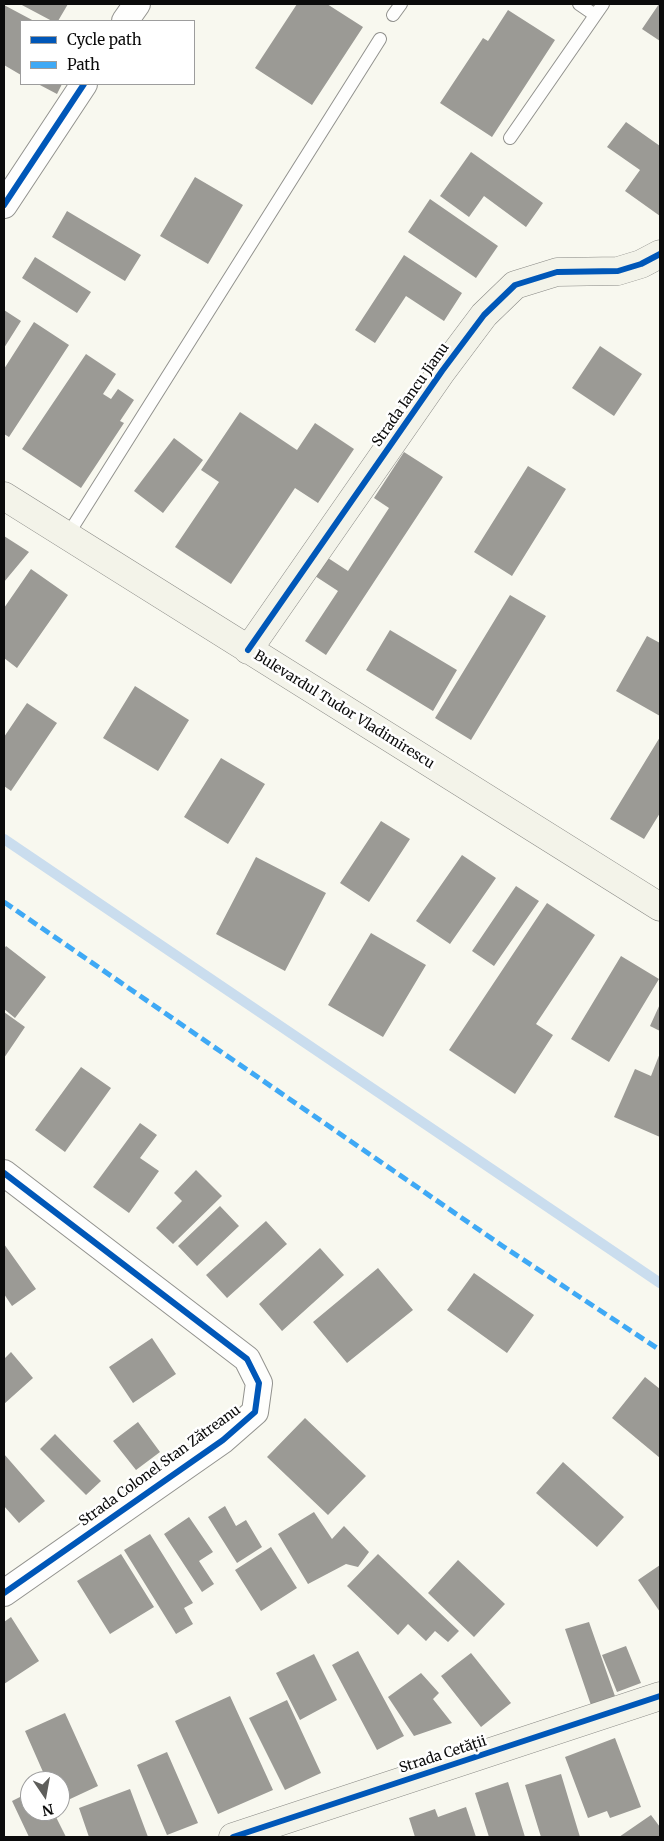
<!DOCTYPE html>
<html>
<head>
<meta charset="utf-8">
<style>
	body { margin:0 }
	#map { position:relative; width:664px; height:1841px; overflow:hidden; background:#f8f8ef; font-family:Merriweather,serif }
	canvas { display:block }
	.frame { position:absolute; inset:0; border:5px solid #0b0b0b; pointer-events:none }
	.legend { position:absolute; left:20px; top:20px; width:175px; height:65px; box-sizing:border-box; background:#fff; border:1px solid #9d9d9d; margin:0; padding:6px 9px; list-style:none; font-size:15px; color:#0b0b0b }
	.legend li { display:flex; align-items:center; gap:10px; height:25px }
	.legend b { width:25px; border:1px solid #9d9d9d }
	.north { position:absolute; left:20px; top:1771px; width:50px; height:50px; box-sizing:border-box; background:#fff; border:1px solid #9d9d9d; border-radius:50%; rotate:168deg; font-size:14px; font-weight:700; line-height:20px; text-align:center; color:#0b0b0b }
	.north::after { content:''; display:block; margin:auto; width:18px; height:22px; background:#5e5e5b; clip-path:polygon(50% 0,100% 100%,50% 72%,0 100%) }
</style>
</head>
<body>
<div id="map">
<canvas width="664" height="1841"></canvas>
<div class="frame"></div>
<ul class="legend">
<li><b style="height:6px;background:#0057b8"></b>Cycle path</li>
<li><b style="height:6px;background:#3fa9f5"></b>Path</li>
</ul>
<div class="north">N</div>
</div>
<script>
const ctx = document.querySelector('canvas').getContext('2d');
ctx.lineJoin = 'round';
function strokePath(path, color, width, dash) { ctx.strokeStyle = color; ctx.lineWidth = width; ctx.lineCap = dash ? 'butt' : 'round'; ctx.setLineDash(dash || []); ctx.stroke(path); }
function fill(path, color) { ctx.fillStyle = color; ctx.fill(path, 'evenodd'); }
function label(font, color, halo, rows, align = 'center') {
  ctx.font = font + ' Merriweather,serif'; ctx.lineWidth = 5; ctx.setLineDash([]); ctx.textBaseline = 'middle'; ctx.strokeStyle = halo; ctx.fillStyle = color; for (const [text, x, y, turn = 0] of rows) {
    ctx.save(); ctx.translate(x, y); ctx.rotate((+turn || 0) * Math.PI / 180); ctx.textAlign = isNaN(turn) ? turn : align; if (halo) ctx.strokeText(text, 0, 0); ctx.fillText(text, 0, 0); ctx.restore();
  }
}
strokePath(new Path2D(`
	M4,839L660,1283`), '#caddee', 10);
fill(new Path2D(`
	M20,4H68L58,21H52Z
	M297,4H327L363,27L312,105L255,68Z
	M659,4H660V41L642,29Z
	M4,5L34,21H21V75L4,65Z
	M508,10L555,40L492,137L440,103L483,38L488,41Z
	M38,84H62L57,94Z
	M626,122L660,146V216L625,191L640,170L607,147Z
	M471,152L543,203L526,227L484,196L469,217L440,196Z
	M195,177L243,205L208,264L160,236Z
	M430,199L498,246L476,278L408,232Z
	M67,211L141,255L125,281L52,237Z
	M404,255L462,293L444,321L406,296L375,343L355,330Z
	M35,257L91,292L77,313L22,278Z
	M4,310L21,321L4,348Z
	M34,322L69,345L9,437L4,434V369Z
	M600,346L642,374L614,416L572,388Z
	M86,354L116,374L103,394L111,399L118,389L134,400L120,421L124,423L81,488L22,449Z
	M240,412L297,450L315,423L354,449L318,503L295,488L231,584L175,547L219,482L201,470Z
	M174,438L203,460L163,513L134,491Z
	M404,452L443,477L326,655L305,641L338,591L315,576L328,558L348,571L389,508L374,498Z
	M528,466L566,489L512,576L474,552Z
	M4,536L29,552L4,582Z
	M31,569L68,595L17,668L4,658V608Z
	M510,595L546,616L471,740L435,718Z
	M390,630L457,670L433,711L366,670Z
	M647,636L660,643V716L616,691Z
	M135,686L189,720L158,771L103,738Z
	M27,703L57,723L11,791L4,786V737Z
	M660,737V813L644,839L610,819Z
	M221,758L265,784L228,844L184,817Z
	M381,821L410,839L369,902L340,883Z
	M462,855L496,878L450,944L416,921Z
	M256,857L326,893L285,971L216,934Z
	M516,886L539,901L494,966L472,951Z
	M547,903L595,935L536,1024L553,1035L515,1094L449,1050Z
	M371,933L426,965L383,1037L328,1005Z
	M6,946L46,977L15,1018L4,1009V949Z
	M621,956L659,979L609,1062L571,1039Z
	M660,1004V1031L650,1026Z
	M4,1012L25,1027L4,1058Z
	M660,1053V1137L614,1117L635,1069L651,1076Z
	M81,1067L111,1088L65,1152L35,1130Z
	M140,1123L157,1135L140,1158L159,1171L129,1213L93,1187Z
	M196,1170L222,1196L173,1244L156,1228L182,1201L174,1193Z
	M220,1206L239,1226L197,1266L178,1246Z
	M266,1221L287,1244L227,1298L206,1275Z
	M4,1244L36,1289L12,1306L4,1294Z
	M320,1248L344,1275L282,1331L259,1304Z
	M378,1268L413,1310L347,1363L313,1322Z
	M474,1273L534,1315L507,1353L447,1310Z
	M152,1338L176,1374L133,1403L109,1367Z
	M11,1352L33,1378L4,1404V1359Z
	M645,1377L660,1389V1458L612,1418Z
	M305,1418L366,1476L328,1515L267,1457Z
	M138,1422L160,1452L136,1470L113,1441Z
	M55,1434L101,1481L86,1495L40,1449Z
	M4,1454L45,1501L19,1523L4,1506Z
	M563,1462L624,1517L597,1547L536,1493Z
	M225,1506L236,1526L246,1520L262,1547L237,1563L208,1517Z
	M314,1512L332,1539L344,1526L369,1552L358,1567L346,1564L308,1584L278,1534Z
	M189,1517L213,1552L199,1561L214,1584L202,1592L164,1534Z
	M150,1534L193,1603L184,1608L193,1624L176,1634L124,1550Z
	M271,1547L297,1588L261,1611L235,1570Z
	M121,1554L154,1607L110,1634L77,1581Z
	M378,1554L459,1631L448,1642L435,1631L426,1641L408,1624L398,1635L347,1586Z
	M458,1560L505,1604L474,1637L428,1593Z
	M660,1565V1612L638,1580Z
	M11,1617L39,1661L4,1684V1622Z
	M589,1622L616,1699L592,1708L565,1629Z
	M626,1646L641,1683L617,1692L602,1655Z
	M358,1651L404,1736L377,1750L332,1665Z
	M471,1653L511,1703L481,1727L441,1676Z
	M314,1654L337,1700L300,1720L276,1673Z
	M421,1673L439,1693L433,1699L452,1723L414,1736L388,1697Z
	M230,1696L273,1790L218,1814L175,1721Z
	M287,1700L321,1773L285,1790L249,1718Z
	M65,1713L98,1786L68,1800L60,1781H47L25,1731Z
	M615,1738L641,1807L610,1818L607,1811L588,1818L565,1757Z
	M167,1752L198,1823L167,1835L137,1765Z
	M561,1774L580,1837H541L525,1785Z
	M508,1782L525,1837H489L475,1793Z
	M130,1789L148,1837H89L79,1808Z
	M30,1792V1811H53L66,1837H29L12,1801Z
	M466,1807L476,1837H415L409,1818L435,1809L438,1817Z
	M651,1815L660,1827V1837H619Z`), '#9b9a95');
const lane = new Path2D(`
	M579,4L595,15
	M393,15L401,4
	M510,138L603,4
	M67,536L380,39`);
const street = new Path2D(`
	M125,21L137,4
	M4,205L84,84
	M4,1173L247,1359L259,1383L255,1412L223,1440L4,1593`);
const secondary = new Path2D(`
	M4,496L660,907
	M248,650L442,371L484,315L515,285L557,272L618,271L641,264L660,254
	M233,1837L660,1696`);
strokePath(lane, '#92928e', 14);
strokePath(street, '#92928e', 28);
strokePath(secondary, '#888884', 29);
strokePath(lane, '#fefefd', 12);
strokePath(street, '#fefefd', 26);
strokePath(secondary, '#f3f3e9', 28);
strokePath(new Path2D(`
	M4,902L504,1247L660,1350`), '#3fa9f5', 5, [10, 5]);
strokePath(new Path2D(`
	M4,205L84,84
	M248,650L442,371L484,315L515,285L557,272L618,271L641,264L660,254
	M4,1173L247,1359L259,1383L255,1412L223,1440L4,1593
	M233,1837L660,1696`), '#0057b8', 6);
label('14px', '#0b0b0b', '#fff', [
	["Strada Iancu Jianu",411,395,-55],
	["Bulevardul Tudor Vladimirescu",344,710,32],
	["Strada Colonel Stan Zătreanu",160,1466,-36],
	["Strada Cetății",443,1755,-18]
]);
</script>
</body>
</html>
